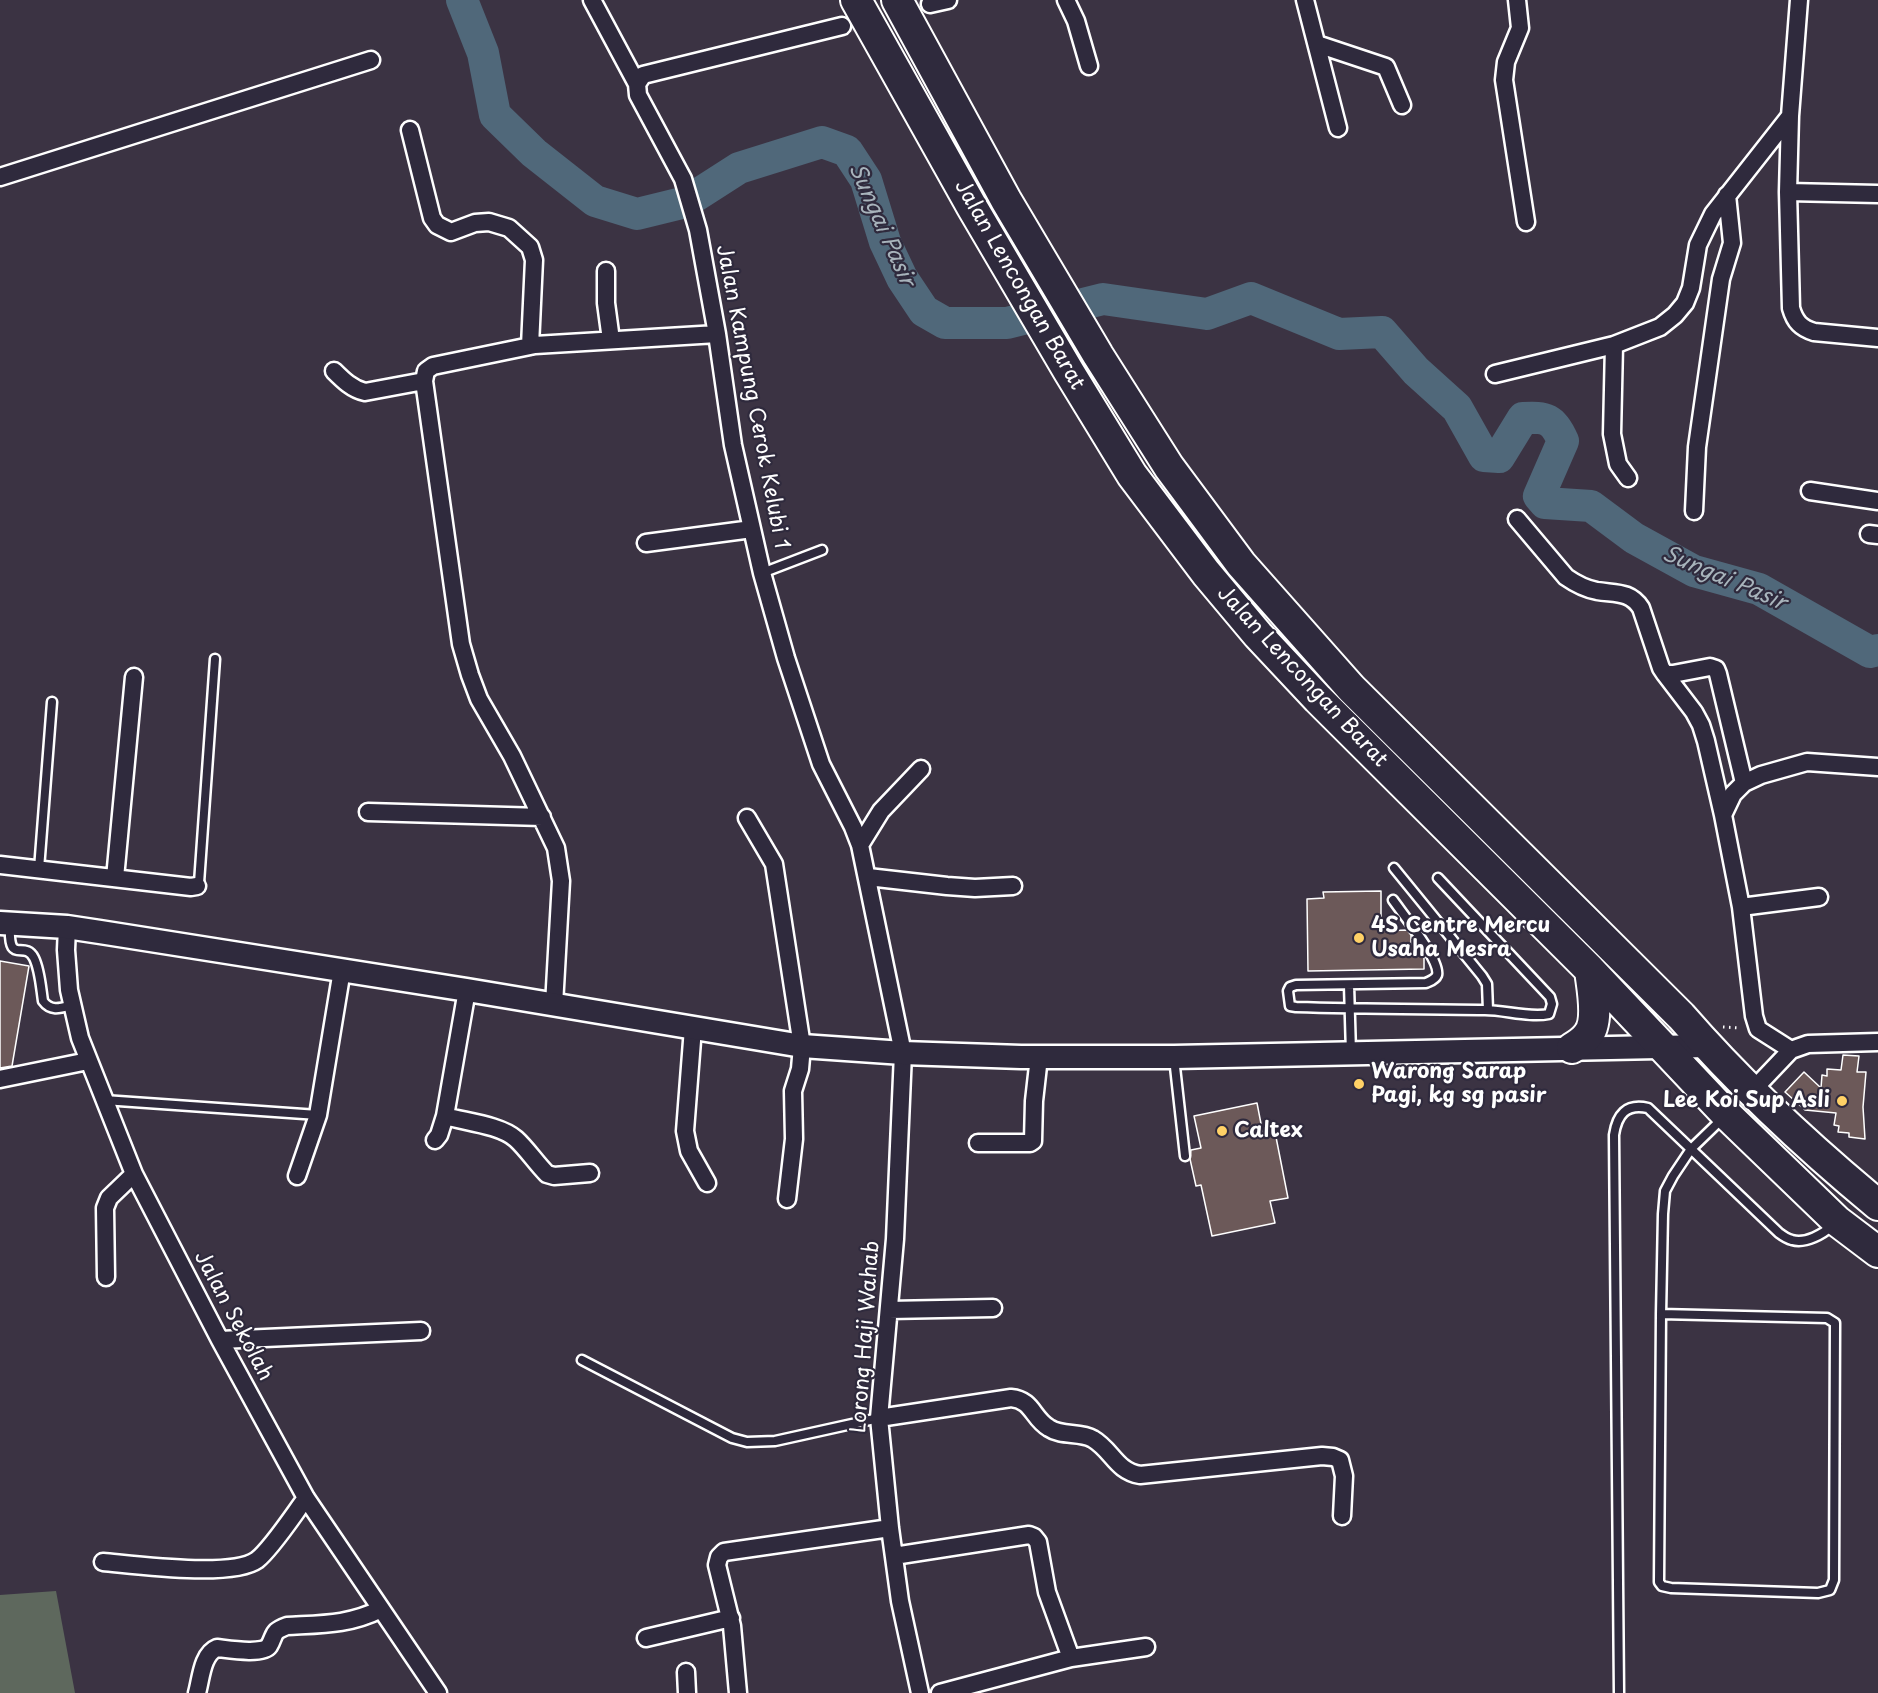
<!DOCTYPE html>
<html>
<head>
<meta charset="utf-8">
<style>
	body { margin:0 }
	canvas { display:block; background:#3b3343 }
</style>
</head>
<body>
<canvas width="1878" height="1693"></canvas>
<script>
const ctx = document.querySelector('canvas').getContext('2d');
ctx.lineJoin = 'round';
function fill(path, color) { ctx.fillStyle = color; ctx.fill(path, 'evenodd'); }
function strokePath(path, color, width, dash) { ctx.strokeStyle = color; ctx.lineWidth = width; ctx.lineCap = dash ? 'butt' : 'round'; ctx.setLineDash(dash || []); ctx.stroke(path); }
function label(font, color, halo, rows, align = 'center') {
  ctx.font = font + ' "Playpen Sans",sans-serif'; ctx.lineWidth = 4.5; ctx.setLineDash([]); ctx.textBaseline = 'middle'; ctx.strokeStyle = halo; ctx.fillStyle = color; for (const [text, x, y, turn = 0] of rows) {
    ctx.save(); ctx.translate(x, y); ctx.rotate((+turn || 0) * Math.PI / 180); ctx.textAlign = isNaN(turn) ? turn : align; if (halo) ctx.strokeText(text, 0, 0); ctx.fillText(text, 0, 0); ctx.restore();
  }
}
fill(new Path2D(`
	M56,1591L75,1693H0V1595Z`), '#5e685d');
strokePath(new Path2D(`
	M462,0L483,53L495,115L534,153L595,201L637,214L686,202L739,168L822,142L847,151L866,180L885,242L902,278L924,311L945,323H1007L1103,299L1207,314L1251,298L1339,334L1382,332L1416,371L1457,408L1484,456L1499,457L1523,418C1546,417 1553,418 1563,441L1539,496L1545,503L1591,506L1634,538L1694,571L1759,589L1870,652L1878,650`), '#50687a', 32);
const building = new Path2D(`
	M1381,891V931L1407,930L1411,935V945H1417L1424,957V969L1308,971L1307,899L1324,898L1323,892Z
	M0,961L29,966L12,1066L0,1068Z
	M1843,1055L1859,1056L1857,1072H1866L1863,1107L1865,1139L1849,1137V1133L1838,1132L1839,1126L1834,1125L1836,1113L1805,1110L1785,1092L1804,1072L1821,1088L1822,1075L1827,1076V1069L1841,1070Z
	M1257,1103L1263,1134L1275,1132L1288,1198L1270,1201L1275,1223L1212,1236L1201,1185L1196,1186L1190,1159L1191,1150L1201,1148L1194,1116Z`);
fill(building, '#6c5959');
strokePath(building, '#fff', 1.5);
strokePath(new Path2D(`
	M842,26L930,4`), '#4f4756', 16, [16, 8]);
const lane = new Path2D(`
	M762,573L822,550
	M1394,868L1482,976L1487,984L1488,1010
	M39,869L52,702
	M197,886L199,883L215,659
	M1393,900C1402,913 1441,961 1437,975C1435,980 1430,981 1426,983L1296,985L1290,987L1288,991L1290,1006L1296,1007C1359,1009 1422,1009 1485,1010C1505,1010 1529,1018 1549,1014L1552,1004L1550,997L1438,878
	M10,925C8,967 24,939 34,958C40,970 41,988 43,1001C51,1012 61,1008 72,1005
	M1349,985L1351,1053
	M1174,1058L1185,1156
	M104,1100L318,1115
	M1661,1314L1827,1318L1835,1323L1834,1580L1830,1590L1818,1593L1671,1588L1662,1586L1659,1582Z
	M1661,1314L1663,1214L1665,1191L1673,1176L1691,1149L1724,1117
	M582,1360L732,1438L747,1442L775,1441L879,1418
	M1619,1693L1614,1135C1617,1115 1626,1103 1648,1108L1779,1233C1783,1236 1788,1239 1792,1240C1806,1244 1823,1234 1833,1225`);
const street = new Path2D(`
	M592,0L637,84
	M1066,0L1076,21L1089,66
	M1305,0L1338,128
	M1517,0L1520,28L1506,62L1504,80L1526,222
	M1799,0L1790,116L1788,192L1791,308C1795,322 1801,328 1814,332L1878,338
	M930,4L948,0
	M842,26L643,75L637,84L638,95L683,179L698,230L717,334L733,445L762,573L786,658L821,764L853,827L860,845L903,1053L895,1239L879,1418L890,1528L900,1601L920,1693
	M1317,44L1386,67L1402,105
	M410,130L432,218L437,225L451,232L475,223L489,222L509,228L530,247L534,260L530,346
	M0,177L371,60
	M1788,192L1878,194
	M606,271V303L611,340
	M1614,345L1612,434L1618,464L1628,478
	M334,371C343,380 352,389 365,392L424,381
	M1495,374L1614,345L1660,327L1675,315L1685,303L1691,288L1698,245L1713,214L1790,116
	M1810,491L1878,501
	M1694,511L1697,447L1721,279L1732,243L1727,195
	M1517,519L1566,577C1576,584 1586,589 1597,591C1616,594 1630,591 1641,608L1661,668L1665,674H1673L1710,667L1716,669L1718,674L1744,783L1733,794L1723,815
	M1869,534L1878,535
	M646,543L752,529
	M1665,674L1694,712L1701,725L1706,741L1723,815L1741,907L1754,1016L1758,1029L1791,1050
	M1744,783L1761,775L1807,762L1878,767
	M368,812L542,817
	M747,818L774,864L802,1046L800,1069L793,1091L794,1139L787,1199
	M860,845L881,811L921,769
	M0,865L191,887L197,886
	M868,877L947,886L975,888L1013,886
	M115,878L134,677
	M1741,907L1819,897
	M67,927L66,950L69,990L80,1038L134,1174L220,1340L306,1498L438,1693
	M554,1005L561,881L556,848L512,756L479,699L470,675L461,644L424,381L426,371L433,366L535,345L717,334
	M693,1028L685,1131L689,1151L707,1183
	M0,1079L88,1061
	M1752,1091L1791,1050L1808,1044L1878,1042
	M445,1116C466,1122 500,1125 516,1139C527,1149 536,1163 547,1174L554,1176L590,1173
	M435,1140L439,1135L445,1116L467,990
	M978,1143H1030L1033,1141L1034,1101L1039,1057
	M297,1176L318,1115L342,970
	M106,1277L105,1208L109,1198L134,1174
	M889,1310L993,1308
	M220,1340L421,1331
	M879,1418L1011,1398C1033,1400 1032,1418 1049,1428C1062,1437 1080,1431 1093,1439C1112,1450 1116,1471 1140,1475L1322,1456L1333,1457L1340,1460L1344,1476L1342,1516
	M894,1556L1029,1535L1034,1537L1038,1542L1047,1592L1071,1658
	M103,1562C136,1565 232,1578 257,1560C272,1548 294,1514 306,1498
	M646,1638L731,1618
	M686,1672L687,1693
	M197,1693C201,1679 202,1654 217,1648C227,1649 263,1655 269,1646C276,1634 271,1632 287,1626C322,1624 349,1625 381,1609
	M738,1693L732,1626L717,1565L719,1557L724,1552L890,1528
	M940,1693L1071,1658L1146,1647`);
const secondary = new Path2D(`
	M0,923L67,927L100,932L467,990L802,1046L903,1053L1021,1057H1174L1707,1046`);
const highway = new Path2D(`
	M856,0L972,207L1069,372L1132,475L1206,573L1258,635L1318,699L1590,970L1726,1114L1837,1221L1878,1252
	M897,0L1006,200L1098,355L1169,467L1241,564L1351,688L1681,1016C1740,1084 1808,1147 1878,1205
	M1572,1048C1577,1045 1583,1041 1587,1036C1600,1022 1592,988 1590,970`);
strokePath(lane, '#fff', 13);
strokePath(street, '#fff', 21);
strokePath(secondary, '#fff', 27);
strokePath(highway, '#fff', 34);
strokePath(new Path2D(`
	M1723,1027L1740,1028`), '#fff', 3, [1.5, 4.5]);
strokePath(lane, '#2f2a3d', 8);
strokePath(street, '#2f2a3d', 16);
strokePath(secondary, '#2f2a3d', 22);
strokePath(highway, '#2f2a3d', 30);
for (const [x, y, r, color] of [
	[1359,938,6,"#ffd166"],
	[1359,1084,6,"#ffd166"],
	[1842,1101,6,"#ffd166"],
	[1222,1131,6,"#ffd166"]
]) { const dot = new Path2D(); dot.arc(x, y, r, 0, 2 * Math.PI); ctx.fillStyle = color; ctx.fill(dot); strokePath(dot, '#2f2a3d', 2); }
label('21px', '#fff', '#2f2a3d', [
	["Jalan Lencongan Barat",1019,285,60],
	["Jalan Kampung Cerok Kelubi 1",752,397,79],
	["Jalan Lencongan Barat",1302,677,47],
	["Jalan Sekolah",233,1316,62],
	["Lorong Haji Wahab",866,1337,-86]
]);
label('bold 21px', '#fff', '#2f2a3d', [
	["4S Centre Mercu",1371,926],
	["Usaha Mesra",1371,950],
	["Warong Sarap",1371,1072],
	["Pagi, kg sg pasir",1371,1096],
	["Lee Koi Sup Asli",1830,1101,"right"],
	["Caltex",1234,1131]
], 'left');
label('italic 22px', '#a8b4bc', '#2f2a3d', [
	["Sungai Pasir",881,225,66],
	["Sungai Pasir",1724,579,23]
]);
</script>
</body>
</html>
